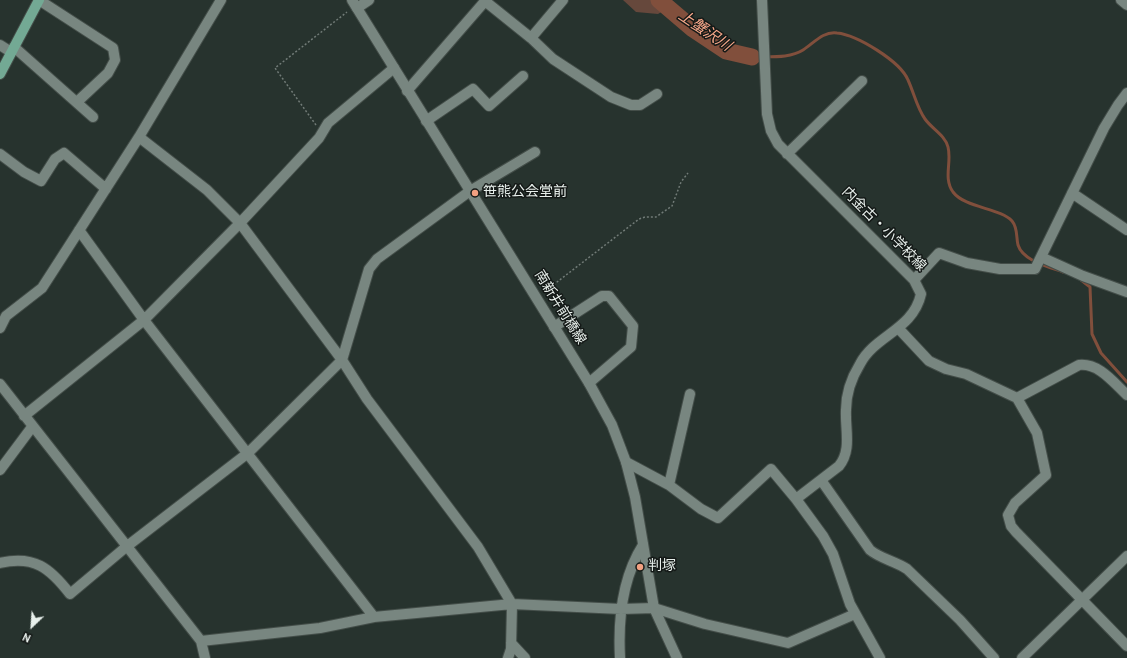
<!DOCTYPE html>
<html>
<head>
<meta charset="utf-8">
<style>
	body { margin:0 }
	#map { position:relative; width:1127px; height:658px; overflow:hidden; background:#27332e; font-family:Overpass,sans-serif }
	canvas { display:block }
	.north { position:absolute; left:12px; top:606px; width:40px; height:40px; -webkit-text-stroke:3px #141917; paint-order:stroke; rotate:205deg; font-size:11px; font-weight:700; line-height:16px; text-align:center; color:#e8f0ec }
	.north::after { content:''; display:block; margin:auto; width:14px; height:18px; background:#e8f0ec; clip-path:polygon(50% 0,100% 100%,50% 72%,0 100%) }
</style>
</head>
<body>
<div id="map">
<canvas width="1127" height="658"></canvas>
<div class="north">N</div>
</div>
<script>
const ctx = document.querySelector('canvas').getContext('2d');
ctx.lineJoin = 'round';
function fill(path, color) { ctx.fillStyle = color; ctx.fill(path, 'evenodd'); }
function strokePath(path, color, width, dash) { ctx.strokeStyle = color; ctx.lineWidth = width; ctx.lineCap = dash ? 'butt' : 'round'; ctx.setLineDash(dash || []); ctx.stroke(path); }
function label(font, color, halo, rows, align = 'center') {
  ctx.font = font + ' Overpass,"Noto Sans JP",sans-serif'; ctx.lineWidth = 3; ctx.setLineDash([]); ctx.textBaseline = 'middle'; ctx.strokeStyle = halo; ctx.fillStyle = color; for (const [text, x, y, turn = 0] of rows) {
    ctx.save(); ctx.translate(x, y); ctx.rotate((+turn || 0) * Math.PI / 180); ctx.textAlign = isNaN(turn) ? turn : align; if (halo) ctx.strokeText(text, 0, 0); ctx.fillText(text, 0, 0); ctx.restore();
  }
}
fill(new Path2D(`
	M623,0H651L663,11L658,14L636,12Z`), '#66483c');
strokePath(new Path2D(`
	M752,57C768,56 789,59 803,50C814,43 823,31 837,33C857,35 900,61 908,80C914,93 917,108 925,119C932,129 945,135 948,147C952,162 943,178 953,192C965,208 1000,208 1012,221C1018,228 1016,237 1018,245C1023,261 1049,267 1063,272
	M1081,280L1090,287L1092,334L1101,353L1127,382`), '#814f3c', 3);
strokePath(new Path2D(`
	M659,0L693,29L726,51L752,57`), '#814f3c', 17);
const street = new Path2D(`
	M39,0L113,48L115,60L108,73L77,102
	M762,0L767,114L771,131L778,144L914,280L921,294C913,330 875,335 860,364C852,377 846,394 846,410C845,430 852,450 839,466L796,499
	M1121,0L1127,5
	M485,1L531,38L553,59L611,97L631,105H640L657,94
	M357,8L369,0
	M531,38L563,0
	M0,45L11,52
	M14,47L93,117
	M407,91L486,0
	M426,121L473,89L489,106L523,76
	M139,137L207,190L240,223L342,360L367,399L478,547L512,604L511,649L508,658
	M0,154L24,172L41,181L55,159L64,153L106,189
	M787,154L862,81
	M1072,193L1127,230
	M79,230L144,320L374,617
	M1041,257L1083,276L1127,292
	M914,280L939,253L967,263L1000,269H1035L1104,128L1118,105L1127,93
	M554,327L602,296H609L633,326L631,347L589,383
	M0,328L6,316L42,288L62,257L139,137L221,0
	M899,329L929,361L946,369L966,374L1017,398L1079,365C1099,363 1113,382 1127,395
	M0,384L201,641L205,658
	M1017,398L1037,433L1046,475L1015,503L1008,515L1011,526L1016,532L1127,646
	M24,416L144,320L240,223L319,138L328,123L394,68
	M626,462L669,485L701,509L718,518L771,469L796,499L823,536L833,554L850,604L880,658
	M0,470L32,427
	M821,480L870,550C881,559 895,561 907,569L960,620L994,658
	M669,485L690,394
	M0,563C34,555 50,568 70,594L126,547L248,453L342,360L369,269L377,259L470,191L535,152
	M201,641L320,628L374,617L512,604L621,609L654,608L705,624L788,643L855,614
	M511,643L525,658
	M620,658C618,620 622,578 643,545
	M1022,658L1127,556`);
const secondary = new Path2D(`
	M352,0L589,383L612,425L626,462L635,497L654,608L677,658`);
const primary = new Path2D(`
	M0,74L39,0`);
strokePath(street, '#444e49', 12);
strokePath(secondary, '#444e49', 12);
strokePath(primary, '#444e49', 12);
strokePath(new Path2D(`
	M316,125L275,68L347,12
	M544,292L639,219L645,217H656L672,206L681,182L688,173`), '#717b77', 1.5, [2, 2]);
strokePath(street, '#788680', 10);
strokePath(secondary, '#788680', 10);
strokePath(primary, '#73a994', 10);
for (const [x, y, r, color] of [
	[475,193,4,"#f2a081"],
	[640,567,4,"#f2a081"]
]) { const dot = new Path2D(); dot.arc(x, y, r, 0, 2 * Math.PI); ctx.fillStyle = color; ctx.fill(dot); strokePath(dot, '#141917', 1.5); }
label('14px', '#e8f0ec', '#141917', [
	["笹熊公会堂前",483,193],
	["判塚",648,567]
], 'left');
label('14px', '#e8f0ec', '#141917', [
	["内金古・小学校線",883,230,45],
	["南新井前橋線",559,308,58]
]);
label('italic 15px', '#faaa8c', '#141917', [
	["上蟹沢川",704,32,34]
]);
</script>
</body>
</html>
